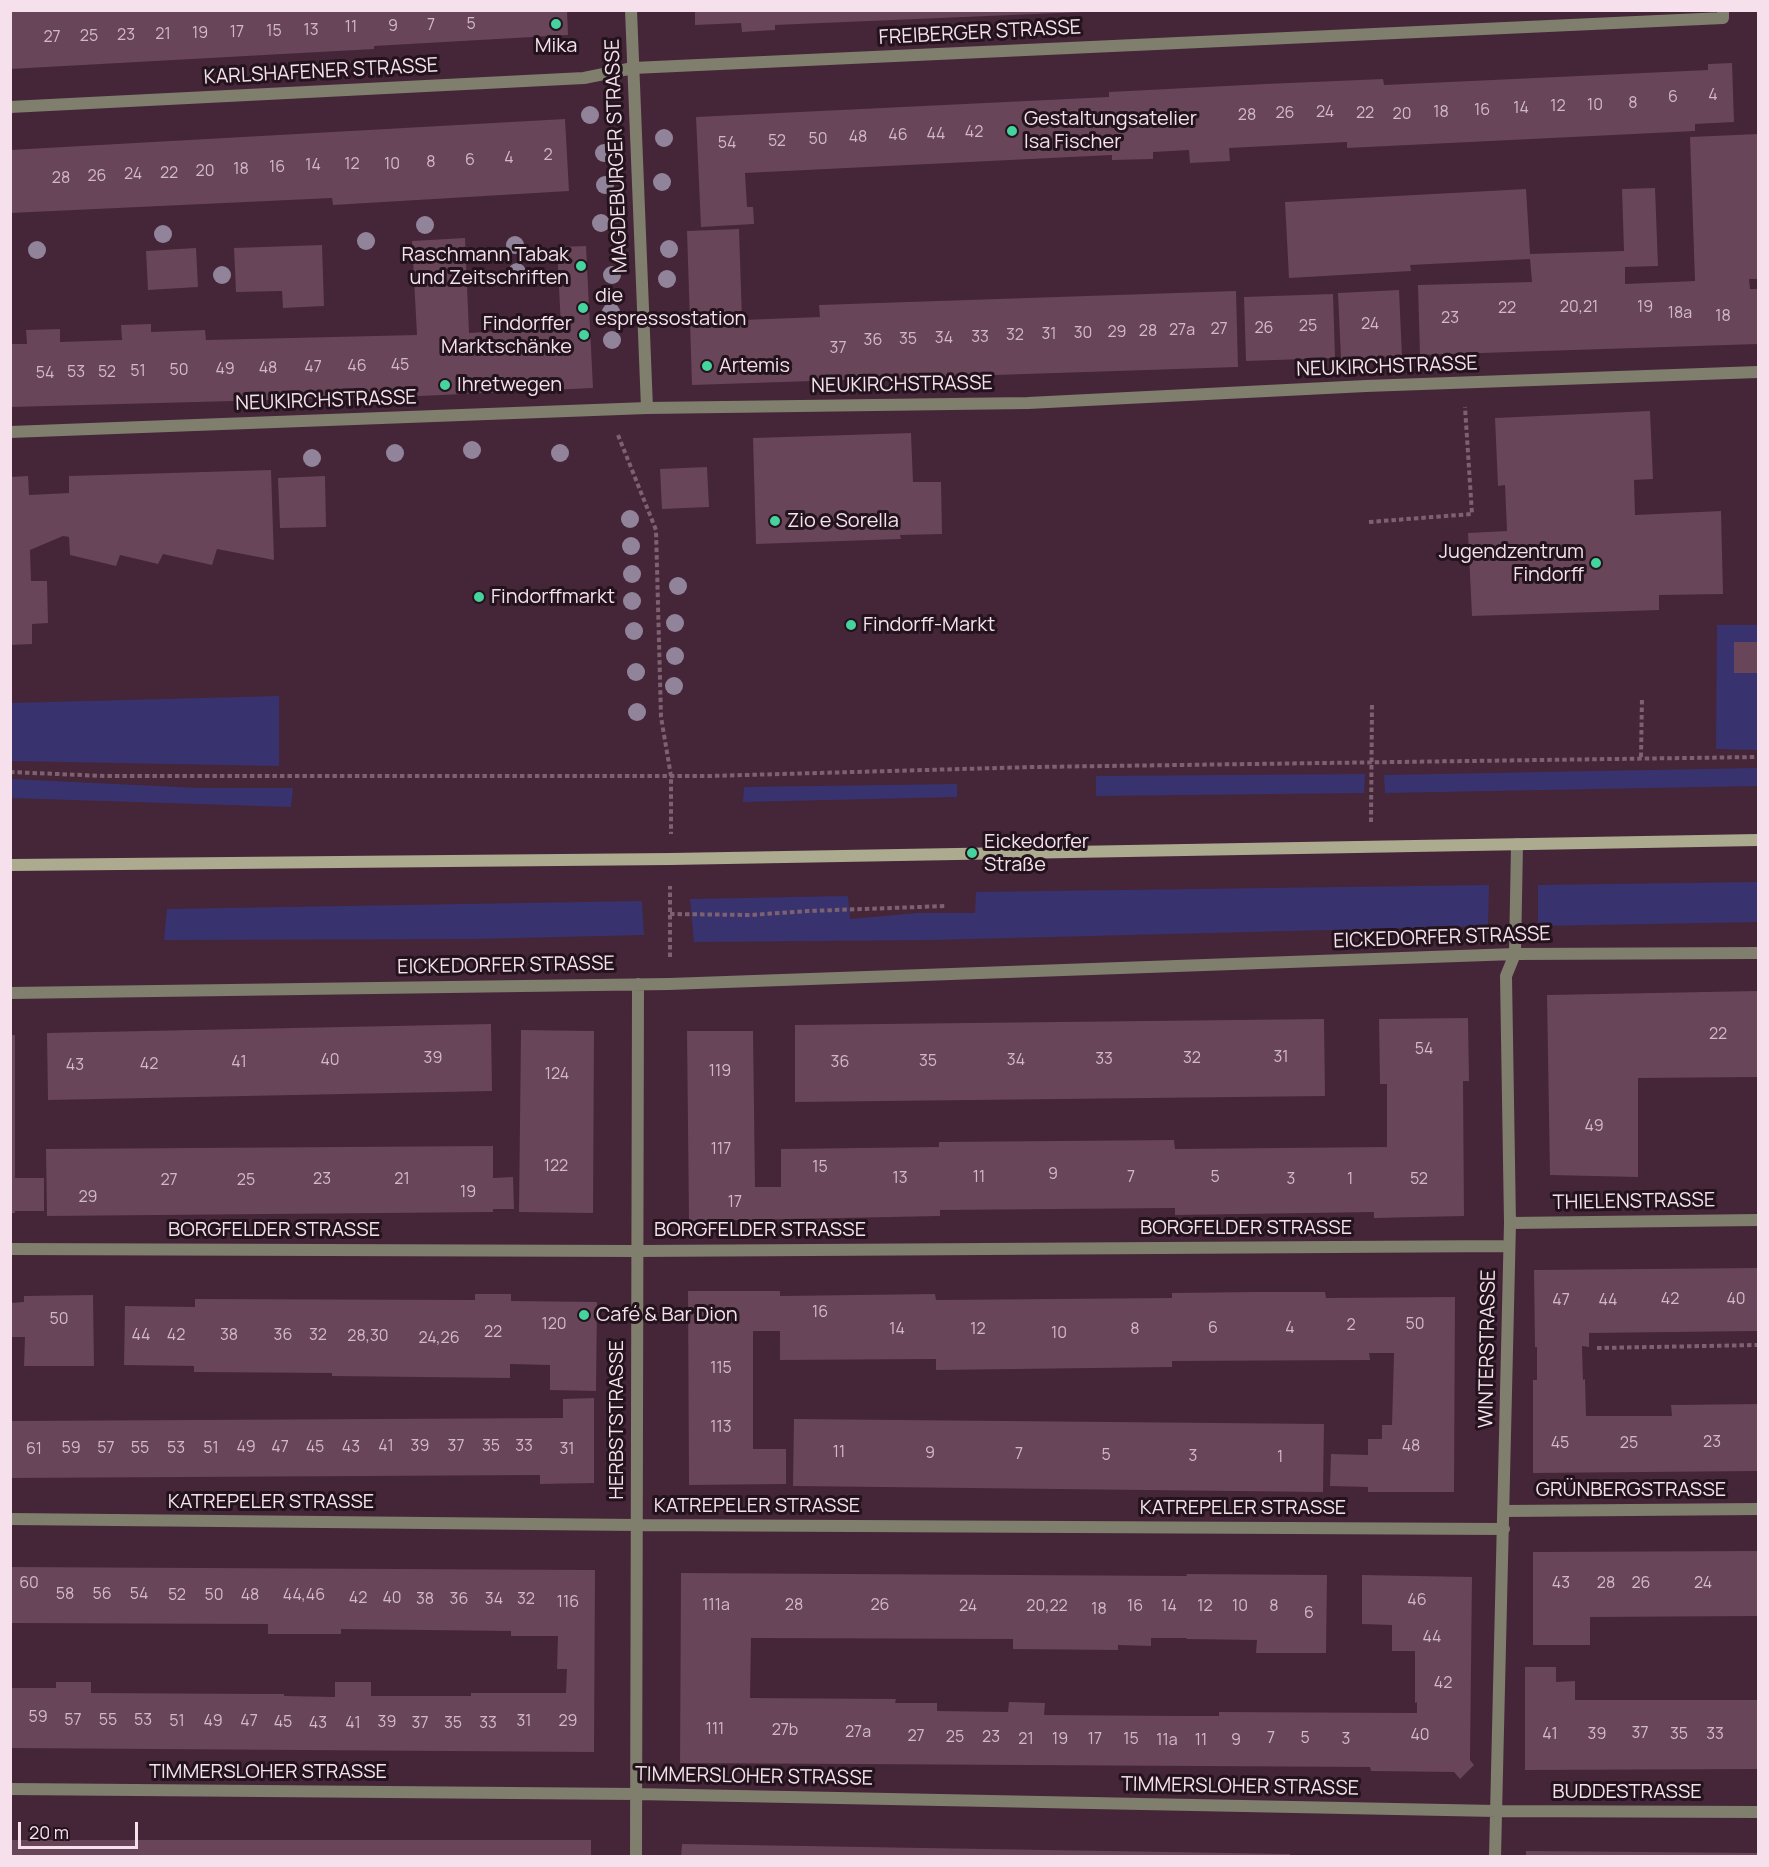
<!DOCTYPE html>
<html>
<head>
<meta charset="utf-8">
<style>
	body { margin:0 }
	#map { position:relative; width:1769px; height:1867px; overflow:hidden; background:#452538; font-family:Manrope,sans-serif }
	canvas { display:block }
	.frame { position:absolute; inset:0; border:12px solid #f5e0eb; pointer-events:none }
	.scale { position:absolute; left:18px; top:1822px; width:120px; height:27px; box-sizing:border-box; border:3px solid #f5e0eb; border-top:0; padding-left:8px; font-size:18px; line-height:21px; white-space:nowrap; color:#f5e0eb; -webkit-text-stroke:4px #22131c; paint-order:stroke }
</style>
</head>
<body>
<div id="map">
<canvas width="1769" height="1867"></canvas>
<div class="frame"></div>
<div class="scale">20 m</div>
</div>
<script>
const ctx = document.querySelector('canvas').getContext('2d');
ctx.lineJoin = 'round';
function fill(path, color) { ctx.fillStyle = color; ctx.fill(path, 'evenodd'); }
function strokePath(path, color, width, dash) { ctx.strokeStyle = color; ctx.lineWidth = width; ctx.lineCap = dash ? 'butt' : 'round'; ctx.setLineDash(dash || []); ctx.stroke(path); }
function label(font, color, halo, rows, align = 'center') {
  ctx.font = font + ' Manrope,sans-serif'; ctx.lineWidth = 6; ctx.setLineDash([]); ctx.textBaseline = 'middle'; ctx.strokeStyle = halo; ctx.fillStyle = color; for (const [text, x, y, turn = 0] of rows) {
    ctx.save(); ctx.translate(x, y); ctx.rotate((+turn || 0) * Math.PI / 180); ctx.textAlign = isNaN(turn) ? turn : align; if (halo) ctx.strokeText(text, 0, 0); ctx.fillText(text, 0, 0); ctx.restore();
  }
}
fill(new Path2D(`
	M1717,625H1758V750L1716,749Z
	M279,696V766L11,761V703Z
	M1758,768V786L1385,793L1384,775Z
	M1365,774L1364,793L1096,796V776Z
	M11,779L199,788H293L291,807L11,798Z
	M957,784V797L743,802L744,787Z
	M1758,882V922L1538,926V885Z
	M1489,885L1488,926L930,940L694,942L690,899L848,896L850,919L918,913H975L976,892Z
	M642,901L644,935L474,939L164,940L167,909Z`), '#38336f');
fill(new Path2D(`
	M10,10H567L568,35L374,46V49L10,69Z
	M695,10H1082V12L775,25V30L742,32L741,23L695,25Z
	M1732,63L1734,122L1695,124V131L1347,148V142L1229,148L1230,161L1190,163L1189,150L1153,152V159L1112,160V155L745,173L747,207H753L754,224L701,227L696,117L1109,97V92L1265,84L1383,79L1384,85L1708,70V64Z
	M565,119L569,191L333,205L332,198L10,213V150Z
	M1758,134V279H1749L1750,289H1758V344L1420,355L1418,285L1532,282L1530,259L1410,265L1411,271L1289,278L1285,202L1526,189L1530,254L1624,251L1622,189L1655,188L1658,266L1625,267V284L1695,281L1690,137Z
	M739,229L742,320L820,317L819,305L1236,291L1238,367L692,385L687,231Z
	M465,238L469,333L561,327L557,247L586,246L593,388L420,396L10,407V344H27L26,330L60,329V342L122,340L121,325L151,324V332L205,330L206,340L417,335L412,241Z
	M322,245L324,306L283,308L282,291L236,292L234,248Z
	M196,248L198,287L148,290L146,251Z
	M1399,290L1402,356L1341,359L1338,293Z
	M1333,294L1335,358L1246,361L1244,297Z
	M1650,411L1653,479L1634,480L1635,515L1721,511L1723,594L1659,595V610L1472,616L1468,533L1507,531L1505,485L1498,486L1495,418Z
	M911,433L913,482H941L942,534L900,535L901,539L756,544L753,438Z
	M707,467L709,507L662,509L660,469Z
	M271,470L274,560L217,549L212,565L163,554L158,564L120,555L116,566L70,555L69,537L63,536L30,550L31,581H47L48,623L32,624V644L10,645V477L28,476L29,495L69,493V476Z
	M325,476L326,527L280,528L278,478Z
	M1734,642H1758V673H1734Z
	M1758,991V1077L1638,1078V1177L1550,1175L1547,995Z
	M1468,1018L1469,1081H1463L1464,1216L1374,1218V1212L1175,1215V1208L940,1210V1216L689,1221L687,1031H753L755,1187H781V1149L939,1147V1142L1174,1140L1175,1149L1387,1147V1084H1380L1379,1019Z
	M1324,1019L1325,1096L795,1102V1025Z
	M491,1024L492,1091L48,1100L47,1033Z
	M521,1030L594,1031L593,1213L519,1212Z
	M10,1035H15V1178H44V1211H15V1213H10Z
	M493,1146V1178L513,1177L514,1209H493V1212L47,1216L46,1149Z
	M1758,1268V1331L1589,1333V1347L1582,1346L1583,1380L1585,1379L1586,1416H1672L1671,1405L1758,1404V1471L1533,1473V1380H1537V1347H1535L1534,1270Z
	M688,1291H780V1296L935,1294L936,1300L1172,1298V1293L1255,1292H1325L1326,1298L1455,1297L1454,1492H1368V1487L1330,1486L1331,1454L1368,1455V1439H1382V1425H1392L1394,1353H1369L1370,1360L1172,1361V1367L936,1370V1359L780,1360V1331H753V1449H786V1484L689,1485Z
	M475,1294H511V1301L597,1302L596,1391L550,1390V1365L510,1364V1378L332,1376V1373L194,1372V1366L124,1365L125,1306L195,1307V1299L475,1300Z
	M93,1295L94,1366H24L25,1337H10V1303L24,1302V1296Z
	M594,1398V1483L540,1484V1475L10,1478V1421L563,1418V1399Z
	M794,1419L1324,1424L1323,1492L793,1486Z
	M1758,1551V1616L1590,1617V1645H1533V1552Z
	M10,1567L595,1570L594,1752L10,1748V1688H56V1682H91V1693L265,1694H284V1696L335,1697V1682H371V1696H471V1693H566L567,1669H557L558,1636H511V1631L341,1629V1634H268V1624L10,1623Z
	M681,1573L1187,1576L1186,1574L1327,1575L1326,1653H1256L1257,1640L1186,1639L1187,1638H1151V1646L1118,1645V1650L1013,1649V1639L751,1638L750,1698L896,1699L895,1703H937V1711L1008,1712L1009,1702L1045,1703L1044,1715L1184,1716H1219V1712L1417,1713V1702L1415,1703V1651H1392V1625L1362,1624V1575L1472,1577L1470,1760L1474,1765L1460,1779L1454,1772L1371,1771L1370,1767L680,1763Z
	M1525,1667H1556V1682L1575,1681V1700H1758V1769L1525,1770Z
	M10,1840H591V1856H10Z
	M682,1844L1290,1854V1856H681Z
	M1526,1851L1758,1853V1856H1526Z`), '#684559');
strokePath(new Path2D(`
	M618,435L656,530L661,717L671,776V834
	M1369,522L1472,514L1465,407
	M1641,757L1642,697
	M10,772L104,776H709L1034,767L1758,757
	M1371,822L1372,703
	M670,914L751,915L808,911L946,906
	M670,957V886
	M1597,1348L1758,1345`), '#7d6171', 4, [4.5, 3]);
strokePath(new Path2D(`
	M631,10L647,408
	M10,107L584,78L633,68L1723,18V10
	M10,432L647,408L1028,403L1366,386L1758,372
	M10,993L669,984L1515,954L1758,953
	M1510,1223L1758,1220
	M10,1249L637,1251L1509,1246
	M1504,1511L1758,1509
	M10,1519L637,1525L1504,1529
	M10,1789L637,1794L1496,1811L1758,1812
	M636,1856L638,984
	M1495,1856L1510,1223L1506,976L1515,954L1517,844`), '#807e6d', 12);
strokePath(new Path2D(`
	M10,865L670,859L1758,840`), '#acaa8f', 12);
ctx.fillStyle = '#91849a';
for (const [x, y] of [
	[590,115],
	[664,138],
	[604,153],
	[662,182],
	[605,185],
	[601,223],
	[425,225],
	[163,234],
	[366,241],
	[515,245],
	[669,249],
	[37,250],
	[517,272],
	[222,275],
	[612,275],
	[667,279],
	[611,312],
	[612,340],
	[472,450],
	[395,453],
	[560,453],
	[312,458],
	[630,519],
	[631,546],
	[632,574],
	[678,586],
	[632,601],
	[675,623],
	[634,631],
	[675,656],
	[636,672],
	[674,686],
	[637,712]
]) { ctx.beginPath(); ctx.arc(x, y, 9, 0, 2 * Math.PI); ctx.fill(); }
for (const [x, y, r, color] of [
	[556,24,6,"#46d49e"],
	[1012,131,6,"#46d49e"],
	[581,266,6,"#46d49e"],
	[583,308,6,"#46d49e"],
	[584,335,6,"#46d49e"],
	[707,366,6,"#46d49e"],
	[445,385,6,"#46d49e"],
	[775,521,6,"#46d49e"],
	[1596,563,6,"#46d49e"],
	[479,597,6,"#46d49e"],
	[851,625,6,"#46d49e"],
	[972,853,6,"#46d49e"],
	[584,1315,6,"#46d49e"]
]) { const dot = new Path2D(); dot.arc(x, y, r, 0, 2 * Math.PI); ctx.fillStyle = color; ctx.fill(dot); strokePath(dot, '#22131c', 2); }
label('16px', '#d2b9c6', null, [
	["5",471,25],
	["7",431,26],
	["9",393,27],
	["11",351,28],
	["13",311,31],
	["15",274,32],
	["17",237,33],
	["19",200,34],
	["21",163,35],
	["23",126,36],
	["25",89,37],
	["27",52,38],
	["4",1713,96],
	["6",1673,98],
	["8",1633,104],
	["10",1595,106],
	["12",1558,107],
	["14",1521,109],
	["16",1482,111],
	["24",1325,113],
	["18",1441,113],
	["26",1285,114],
	["22",1365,114],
	["20",1402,115],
	["28",1247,116],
	["42",974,133],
	["44",936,135],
	["46",898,136],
	["48",858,138],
	["50",818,140],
	["52",777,142],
	["54",727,144],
	["2",548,156],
	["4",509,159],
	["6",470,161],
	["8",431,163],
	["12",352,165],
	["10",392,165],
	["14",313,166],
	["16",277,168],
	["18",241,170],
	["20",205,172],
	["22",169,174],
	["24",133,175],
	["26",97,177],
	["28",61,179],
	["20,21",1579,308],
	["19",1645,308],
	["22",1507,309],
	["18a",1680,314],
	["18",1723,317],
	["23",1450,319],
	["24",1370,325],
	["25",1308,327],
	["26",1264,329],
	["27",1219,330],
	["27a",1182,331],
	["28",1148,332],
	["29",1117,333],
	["30",1083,334],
	["31",1049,335],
	["32",1015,336],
	["33",980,338],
	["34",944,339],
	["35",908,340],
	["36",873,341],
	["37",838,349],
	["45",400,366],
	["46",357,367],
	["47",313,368],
	["48",268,369],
	["49",225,370],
	["50",179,371],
	["51",138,372],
	["53",76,373],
	["52",107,373],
	["54",45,374],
	["22",1718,1035],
	["54",1424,1050],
	["31",1281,1058],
	["39",433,1059],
	["32",1192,1059],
	["33",1104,1060],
	["40",330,1061],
	["34",1016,1061],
	["35",928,1062],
	["41",239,1063],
	["36",840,1063],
	["42",149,1065],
	["43",75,1066],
	["119",720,1072],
	["124",557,1075],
	["49",1594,1127],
	["117",721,1150],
	["122",556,1167],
	["15",820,1168],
	["9",1053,1175],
	["11",979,1178],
	["7",1131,1178],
	["5",1215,1178],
	["13",900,1179],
	["23",322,1180],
	["21",402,1180],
	["3",1291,1180],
	["1",1350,1180],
	["52",1419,1180],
	["27",169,1181],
	["25",246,1181],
	["19",468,1193],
	["29",88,1198],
	["17",735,1203],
	["42",1670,1300],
	["40",1736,1300],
	["47",1561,1301],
	["44",1608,1301],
	["16",820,1313],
	["50",59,1320],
	["120",554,1325],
	["50",1415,1325],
	["2",1351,1326],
	["6",1213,1329],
	["4",1290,1329],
	["14",897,1330],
	["12",978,1330],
	["8",1135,1330],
	["22",493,1333],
	["10",1059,1334],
	["44",141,1336],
	["42",176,1336],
	["38",229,1336],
	["36",283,1336],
	["32",318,1336],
	["28,30",368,1337],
	["24,26",439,1339],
	["115",721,1369],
	["113",721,1428],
	["23",1712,1443],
	["45",1560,1444],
	["25",1629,1444],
	["41",386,1447],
	["39",420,1447],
	["37",456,1447],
	["35",491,1447],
	["33",524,1447],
	["48",1411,1447],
	["49",246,1448],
	["47",280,1448],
	["45",315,1448],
	["43",351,1448],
	["59",71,1449],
	["57",106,1449],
	["55",140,1449],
	["53",176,1449],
	["51",211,1449],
	["61",34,1450],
	["31",567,1450],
	["11",839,1453],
	["9",930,1454],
	["7",1019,1455],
	["5",1106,1456],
	["3",1193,1457],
	["1",1280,1458],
	["60",29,1584],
	["43",1561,1584],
	["28",1606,1584],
	["26",1641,1584],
	["24",1703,1584],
	["58",65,1595],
	["56",102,1595],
	["54",139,1595],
	["52",177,1596],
	["50",214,1596],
	["48",250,1596],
	["44,46",304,1596],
	["42",358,1599],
	["40",392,1599],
	["38",425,1600],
	["36",459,1600],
	["34",494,1600],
	["32",526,1600],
	["46",1417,1601],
	["116",568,1603],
	["111a",716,1606],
	["28",794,1606],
	["26",880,1606],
	["24",968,1607],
	["20,22",1047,1607],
	["16",1135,1607],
	["14",1169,1607],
	["12",1205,1607],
	["10",1240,1607],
	["8",1274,1607],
	["18",1099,1610],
	["6",1309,1614],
	["44",1432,1638],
	["42",1443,1684],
	["59",38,1718],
	["57",73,1721],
	["55",108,1721],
	["53",143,1721],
	["51",177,1722],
	["49",213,1722],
	["47",249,1722],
	["31",524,1722],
	["29",568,1722],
	["45",283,1723],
	["39",387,1723],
	["43",318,1724],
	["41",353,1724],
	["37",420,1724],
	["35",453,1724],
	["33",488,1724],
	["111",715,1730],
	["27b",785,1731],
	["27a",858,1733],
	["37",1640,1734],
	["41",1550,1735],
	["39",1597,1735],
	["35",1679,1735],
	["33",1715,1735],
	["40",1420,1736],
	["27",916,1737],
	["25",955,1738],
	["23",991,1738],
	["7",1271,1739],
	["5",1305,1739],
	["21",1026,1740],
	["19",1060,1740],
	["17",1095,1740],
	["15",1131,1740],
	["3",1346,1740],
	["11a",1167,1741],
	["11",1201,1741],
	["9",1236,1741]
]);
label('20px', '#f5e0eb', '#22131c', [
	["FREIBERGER STRASSE",980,33,-3],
	["KARLSHAFENER STRASSE",321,72,-3],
	["MAGDEBURGER STRASSE",617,156,-92],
	["NEUKIRCHSTRASSE",1387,367,-2],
	["NEUKIRCHSTRASSE",902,385,-1],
	["NEUKIRCHSTRASSE",326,401,-2],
	["EICKEDORFER STRASSE",1442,938,-2],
	["EICKEDORFER STRASSE",506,966,-1],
	["THIELENSTRASSE",1634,1202,-1],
	["BORGFELDER STRASSE",1246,1228],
	["BORGFELDER STRASSE",274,1230],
	["BORGFELDER STRASSE",760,1230],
	["WINTERSTRASSE",1488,1349,-89],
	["HERBSTSTRASSE",617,1420,-90],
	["GRÜNBERGSTRASSE",1631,1490],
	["KATREPELER STRASSE",271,1502],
	["KATREPELER STRASSE",757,1506],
	["KATREPELER STRASSE",1243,1508],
	["TIMMERSLOHER STRASSE",268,1772],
	["TIMMERSLOHER STRASSE",754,1777,1],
	["TIMMERSLOHER STRASSE",1240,1787,1],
	["BUDDESTRASSE",1627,1792]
]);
label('20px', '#f5e0eb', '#22131c', [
	["Mika",556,46,"center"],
	["Gestaltungsatelier",1024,119],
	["Isa Fischer",1024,142],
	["Raschmann Tabak",569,255,"right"],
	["und Zeitschriften",569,278,"right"],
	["die",595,296],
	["espressostation",595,319],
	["Findorffer",572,324,"right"],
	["Marktschänke",572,347,"right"],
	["Artemis",719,366],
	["Ihretwegen",457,385],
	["Zio e Sorella",787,521],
	["Jugendzentrum",1584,552,"right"],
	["Findorff",1584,575,"right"],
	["Findorffmarkt",491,597],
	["Findorff-Markt",863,625],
	["Eickedorfer",984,842],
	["Straße",984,865],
	["Café & Bar Dion",596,1315]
], 'left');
</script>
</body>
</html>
